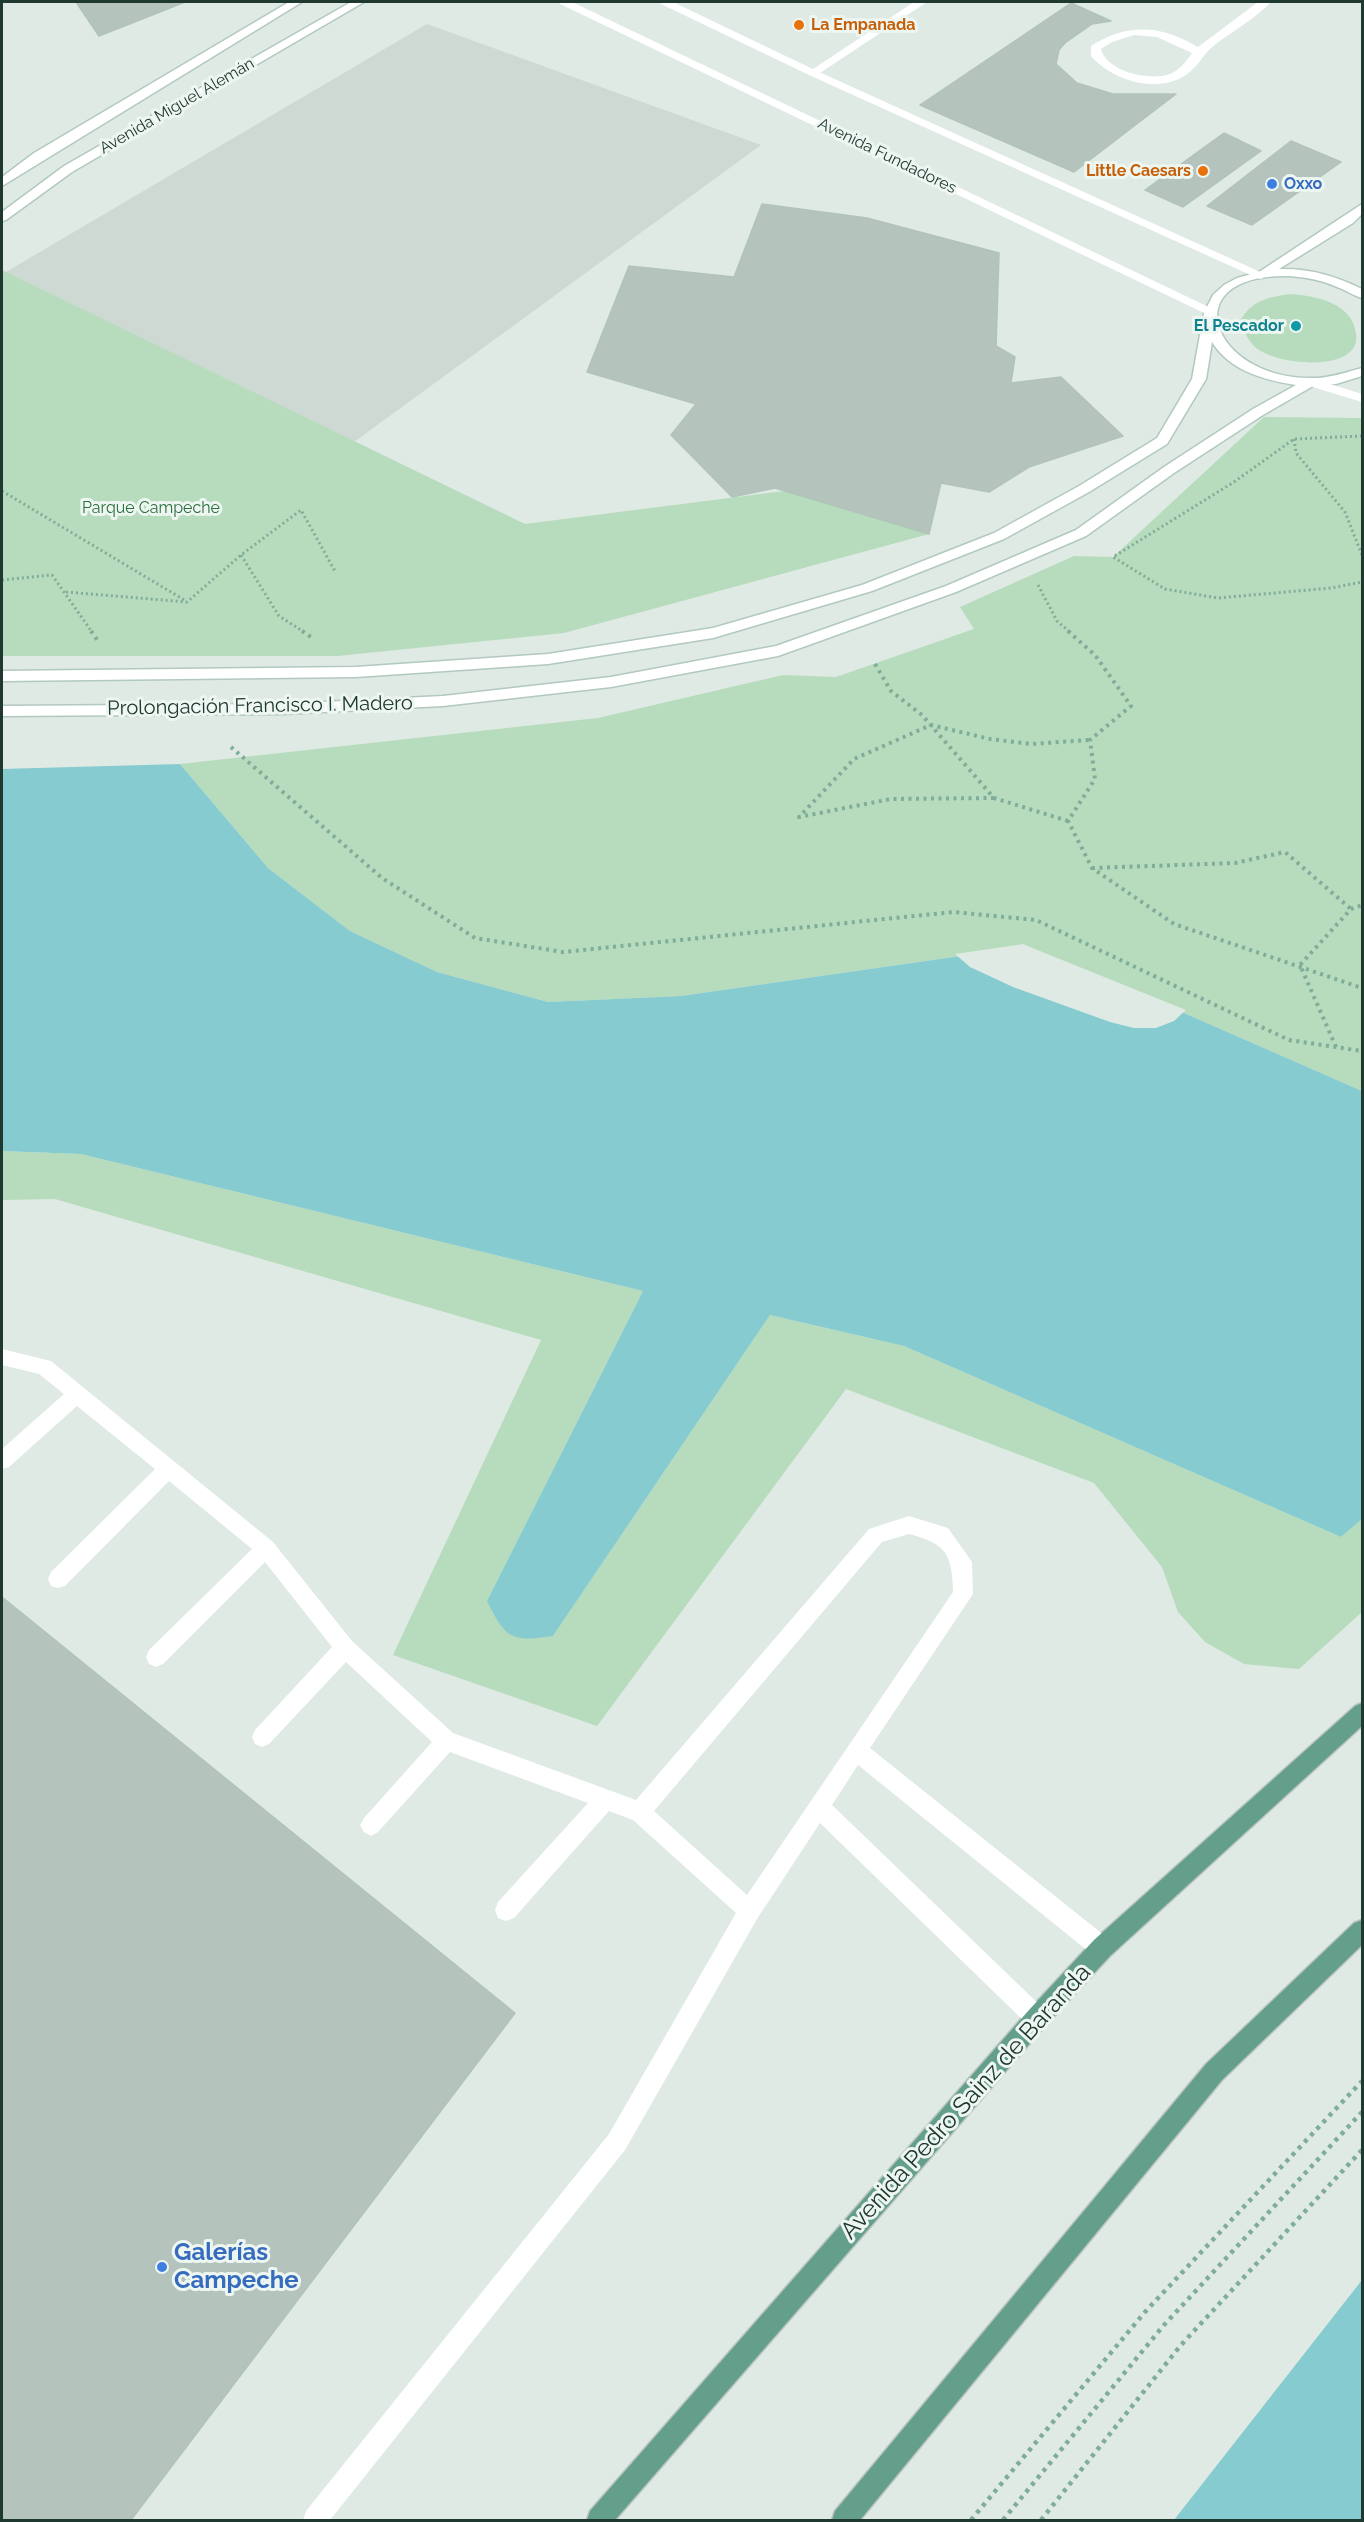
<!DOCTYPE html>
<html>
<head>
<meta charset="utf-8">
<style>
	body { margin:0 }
	#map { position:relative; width:1364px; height:2522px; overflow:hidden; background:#deeae3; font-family:Raleway,sans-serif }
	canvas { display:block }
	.frame { position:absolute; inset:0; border:3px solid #203930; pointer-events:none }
</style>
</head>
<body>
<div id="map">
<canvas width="1364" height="2522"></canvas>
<div class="frame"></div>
</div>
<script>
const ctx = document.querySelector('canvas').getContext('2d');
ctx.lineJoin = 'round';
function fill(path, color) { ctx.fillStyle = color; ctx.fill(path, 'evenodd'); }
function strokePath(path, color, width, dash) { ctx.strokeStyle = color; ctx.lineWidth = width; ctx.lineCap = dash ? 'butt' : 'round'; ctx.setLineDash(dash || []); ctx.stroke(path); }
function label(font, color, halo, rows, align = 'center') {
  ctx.font = font + ' Raleway,sans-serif'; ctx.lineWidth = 6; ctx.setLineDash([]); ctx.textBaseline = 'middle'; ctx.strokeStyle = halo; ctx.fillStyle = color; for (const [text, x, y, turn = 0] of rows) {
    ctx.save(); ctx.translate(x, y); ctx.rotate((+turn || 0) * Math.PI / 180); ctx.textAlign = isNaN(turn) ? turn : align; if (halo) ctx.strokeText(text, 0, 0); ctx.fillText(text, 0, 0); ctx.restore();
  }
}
fill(new Path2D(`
	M427,24L761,145L354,442L6,272Z`), '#cdd9d2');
fill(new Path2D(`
	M2,270L525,524L784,491L929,534L564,633L337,656H2Z
	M1291,294C1316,296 1353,303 1356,334C1357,339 1356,346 1351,351C1333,370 1273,363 1255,347C1248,340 1244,331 1239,323C1250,301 1267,297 1291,294Z
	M1264,417L1362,418V1091L1184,1013L1024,947L681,996L548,1002L437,972L350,931L268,868L180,764L598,718L783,675L836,677L974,629L960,607L1074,556L1113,557Z
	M2,1151L81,1154L643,1291L487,1601L553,1636L770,1315L904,1346L1341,1537L1362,1519V1612L1299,1669L1244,1664L1205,1642L1178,1612L1162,1567L1094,1483L846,1389L597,1726L393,1655L541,1340L55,1199L2,1200Z`), '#b7dbbd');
fill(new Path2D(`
	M180,764L268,868L350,931L437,972L548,1002L681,996L1024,947L1184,1013L1362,1091V1519L1341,1537L904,1346L770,1315L553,1636C511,1642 506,1639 487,1601L643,1291L81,1154L2,1151V769Z
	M1362,2280V2520H1174Z`), '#86cbcf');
fill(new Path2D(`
	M1024,944L1025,945L1186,1010L1174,1021L1156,1028H1134L1110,1022L1013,987L970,967L955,954Z`), '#deeae3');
const building = new Path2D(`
	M76,2H185L99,36Z
	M1071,3L1111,21L1092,24L1065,43L1059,50L1056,64L1077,83L1113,94H1176L1074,172L920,105Z
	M1224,133L1261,151L1183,207L1145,190Z
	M1291,141L1341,162L1252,225L1207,206Z
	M762,204L867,218L999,253L996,346L1015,357L1011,383L1061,377L1123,436L1029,467L989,492L941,483L929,534L775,488L732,497L671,435L696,404L587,372L629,266L734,277Z
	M2,1597L515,2013L131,2520H2Z`);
fill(building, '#b4c4bc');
strokePath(building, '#b1c3ba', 1.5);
const secondary = new Path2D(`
	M289,2H302L2,186V177L34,153Z
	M351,2H364L72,172L6,220L2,221V212L64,166Z
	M1362,204V214L1353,223L1279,269C1309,268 1336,276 1362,289V298C1354,296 1346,290 1337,287C1322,280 1305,277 1288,276C1171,274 1212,382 1317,378C1333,377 1347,372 1362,368V376L1336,384L1313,386L1263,415L1174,473L1086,536L956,592L778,656L611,687L443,706L283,714L2,716V706L283,704L443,696L611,677L776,646L946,586L1076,530L1164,467L1253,409L1296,385C1264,380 1230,371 1212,342L1206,379L1167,444L1089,492L1004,539L872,591L713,638L548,664L356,677L2,681V671L356,667L548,654L713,628L862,585L994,533L1079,486L1157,438L1192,379L1204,313L1213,295L1224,285L1237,278L1259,272Z`);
const primary = new Path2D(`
	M1362,1703V1726L1110,1956L1045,2026L615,2520H587L590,2511L1029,2010L1094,1940L1355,1706Z
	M1362,1920V1945L1222,2080L860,2520H832L835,2511L1206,2064L1354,1923Z`);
strokePath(secondary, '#b2c9be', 3);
strokePath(primary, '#bcc4c1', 3);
strokePath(new Path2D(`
	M1362,436L1294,439L1234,482L1113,557L1165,589L1218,598L1331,588L1362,582
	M1294,439L1296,453L1345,512L1362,555
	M2,491L186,601
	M241,555L279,616L304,632
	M2,580L52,575L92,632
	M1038,585L1057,621L1070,632
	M66,592L187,602L241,555L301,510L336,573`), '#7fad9a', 3, [2, 3]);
strokePath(new Path2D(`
	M91,631L98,641
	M302,631L314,639
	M1068,631L1095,655L1131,706L1090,740L1095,779L1068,821L1092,868L1174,924L1362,988
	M875,664L891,691L922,715L994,798L1068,821
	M231,747L382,878L475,938L563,952L953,912L1036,920L1289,1040L1362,1051
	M994,798L891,799L799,817L854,759L931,725L990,739L1031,744L1090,740
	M1092,868L1235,863L1285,852L1351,909
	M1336,1047L1300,965L1351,909L1362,905`), '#7fad9a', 4, [3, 4.5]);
strokePath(new Path2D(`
	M971,2520L1145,2312L1362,2081
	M1003,2520L1164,2325L1362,2112
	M1041,2520L1181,2345L1362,2150`), '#7fad9a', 4.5, [4, 5]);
fill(new Path2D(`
	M2,1349L51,1361L273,1542L352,1641L453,1733L636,1800L869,1529L909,1516L948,1528L972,1562L973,1594L870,1748L1110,1940L1113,1948L1110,1956L1102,1959L1094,1956L858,1765L832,1805L1045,2010L1048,2018L1045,2026L1037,2029L1029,2026L820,1823L757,1919L625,2150L330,2520H303L306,2511L609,2134L736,1913L633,1820L609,1811L514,1918L506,1921L498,1918L495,1910L498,1902L588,1803L450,1752L378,1832L371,1836L364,1832L360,1825L364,1818L432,1742L346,1662L269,1744L262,1747L255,1744L252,1737L255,1730L332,1647L265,1562L163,1664L156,1667L149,1664L146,1657L149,1650L252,1549L169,1481L65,1586L58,1588L51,1586L48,1579L51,1572L155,1469L77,1406L9,1467L2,1469V1449L64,1394L39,1374L2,1365ZM909,1534C946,1544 952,1553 953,1592L747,1895L654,1811L882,1542Z`), '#fff');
fill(new Path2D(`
	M914,2H927L817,75L813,76L807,73Z
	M1258,2H1271C1256,18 1233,31 1216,44C1203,54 1204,58 1194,68C1167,97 1114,83 1091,56V46C1127,23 1161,25 1198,47ZM1134,35L1157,37L1192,53C1186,62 1178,72 1167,75C1148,80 1107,72 1101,49L1112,42Z`), '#fff');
fill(new Path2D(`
	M559,2H572L1217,311L1216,314H1206L560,4Z
	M660,2H673L817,71L1267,275L1261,279L1257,278L809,75L661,4Z
	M1311,378L1362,394V402L1306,385L1304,382Z`), '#fff');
fill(secondary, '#fff');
fill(primary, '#639f8a');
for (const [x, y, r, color] of [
	[799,25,6,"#e8710a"],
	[1203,171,6,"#e8710a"],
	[1272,184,6,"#3f7fe0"],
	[1296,326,6,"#0f9aa8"],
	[162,2267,6,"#3f7fe0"]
]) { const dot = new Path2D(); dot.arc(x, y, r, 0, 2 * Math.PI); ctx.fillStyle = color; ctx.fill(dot); strokePath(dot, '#eef6f2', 2); }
label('bold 16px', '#c56008', '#eef6f2', [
	["La Empanada",811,25],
	["Little Caesars",1191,171,"right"]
], 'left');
label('16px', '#203930', '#eef6f2', [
	["Avenida Miguel Alemán",177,106,-30],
	["Avenida Fundadores",887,156,26]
]);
label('bold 16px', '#366cbe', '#eef6f2', [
	["Oxxo",1284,184]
], 'left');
label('bold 16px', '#0d838f', '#eef6f2', [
	["El Pescador",1284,326]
], 'right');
label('16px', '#2b6f3e', '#eef6f2', [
	["Parque Campeche",151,508]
]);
label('20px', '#203930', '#eef6f2', [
	["Prolongación Francisco I. Madero",260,706,-1]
]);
label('24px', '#203930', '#eef6f2', [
	["Avenida Pedro Sainz de Baranda",966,2102,-48]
]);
label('bold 24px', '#366cbe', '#eef6f2', [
	["Galerías",174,2253],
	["Campeche",174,2281]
], 'left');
</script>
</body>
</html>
